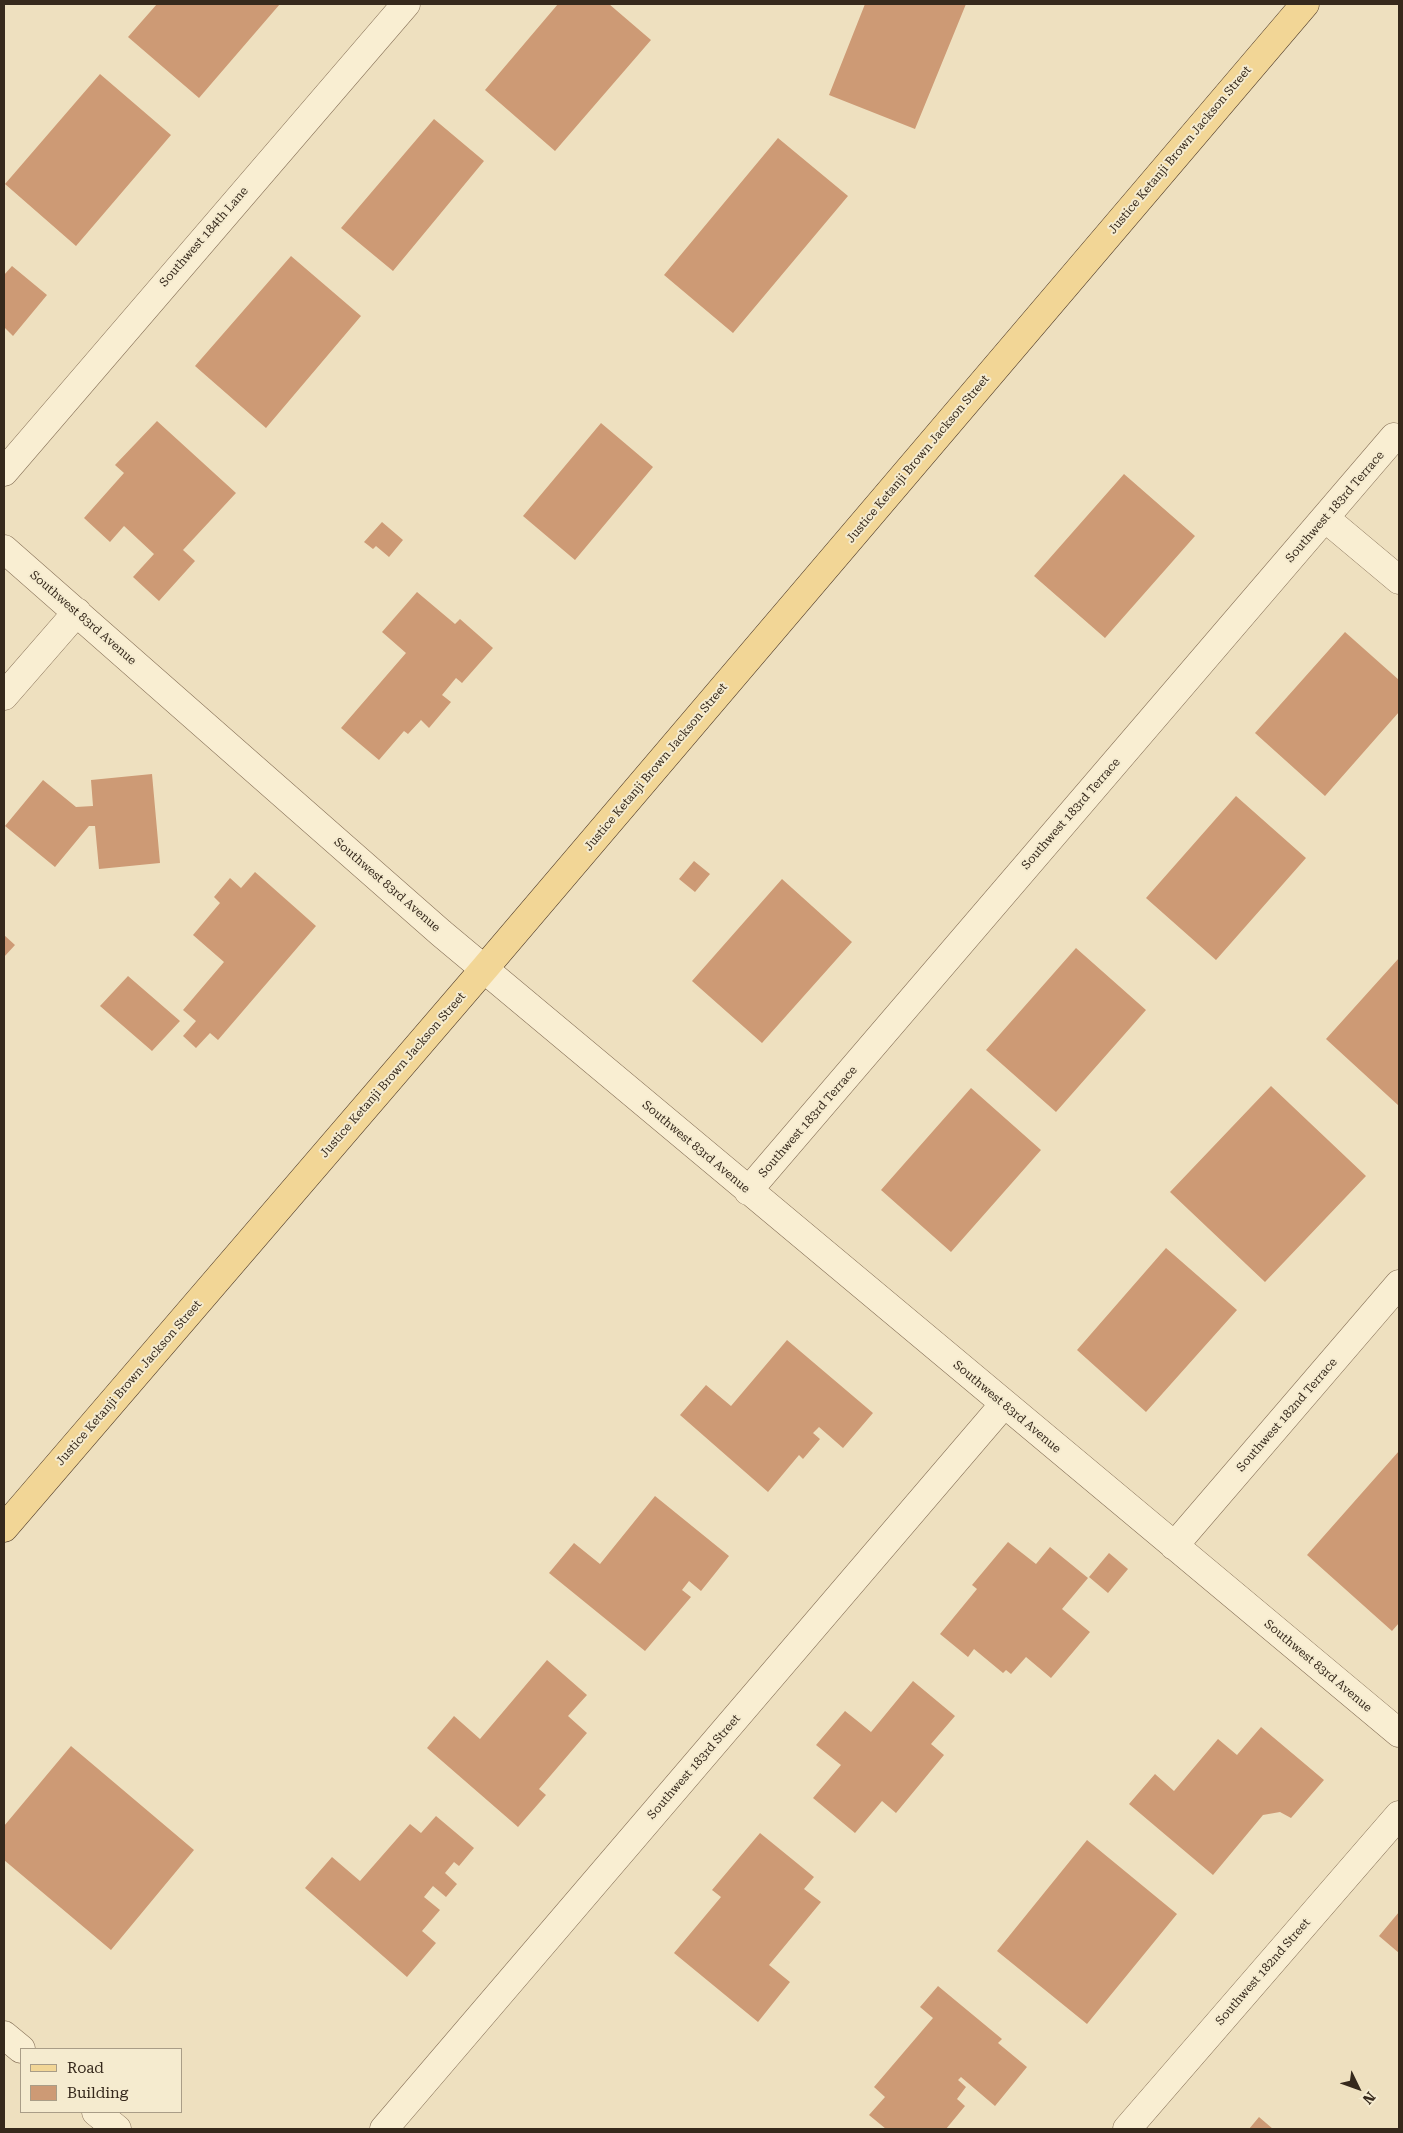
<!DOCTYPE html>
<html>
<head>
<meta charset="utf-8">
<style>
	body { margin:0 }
	#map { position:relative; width:1403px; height:2133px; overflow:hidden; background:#eee0bf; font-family:"Roboto Serif",serif }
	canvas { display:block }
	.frame { position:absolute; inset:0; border:5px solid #36291c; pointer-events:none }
	.legend { position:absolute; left:20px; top:2048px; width:162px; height:65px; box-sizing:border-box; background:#f5ebcf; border:1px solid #a99d87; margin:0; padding:6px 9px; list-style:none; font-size:15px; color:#36291c }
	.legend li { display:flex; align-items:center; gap:10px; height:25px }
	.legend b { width:25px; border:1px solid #a99d87 }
	.north { position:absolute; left:1333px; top:2063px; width:50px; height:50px; -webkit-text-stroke:4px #f5ebcf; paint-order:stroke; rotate:132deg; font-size:14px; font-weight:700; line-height:20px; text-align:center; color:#36291c }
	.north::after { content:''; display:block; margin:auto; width:18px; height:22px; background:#36291c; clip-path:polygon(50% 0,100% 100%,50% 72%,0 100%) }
</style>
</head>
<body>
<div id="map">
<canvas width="1403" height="2133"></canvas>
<div class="frame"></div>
<ul class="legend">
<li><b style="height:6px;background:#f2d696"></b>Road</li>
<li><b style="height:14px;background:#cd9a75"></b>Building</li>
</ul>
<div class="north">N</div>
</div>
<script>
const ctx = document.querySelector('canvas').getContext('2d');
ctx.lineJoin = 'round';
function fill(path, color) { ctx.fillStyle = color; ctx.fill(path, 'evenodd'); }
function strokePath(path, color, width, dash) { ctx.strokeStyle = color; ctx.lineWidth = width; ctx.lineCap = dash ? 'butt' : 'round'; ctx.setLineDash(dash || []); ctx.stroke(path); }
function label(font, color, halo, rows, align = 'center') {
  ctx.font = font + ' "Roboto Serif",serif'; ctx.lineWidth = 4; ctx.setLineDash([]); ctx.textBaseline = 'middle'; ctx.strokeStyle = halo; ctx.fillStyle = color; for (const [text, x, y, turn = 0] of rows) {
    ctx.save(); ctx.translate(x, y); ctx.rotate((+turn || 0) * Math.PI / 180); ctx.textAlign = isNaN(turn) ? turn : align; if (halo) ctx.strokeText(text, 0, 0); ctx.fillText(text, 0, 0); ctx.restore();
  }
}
fill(new Path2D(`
	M157,4H280L199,98L128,37Z
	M558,4H609L651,40L555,151L485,90Z
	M865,4H966L915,129L829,95Z
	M100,74L171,135L76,246L5,184Z
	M434,119L484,161L393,271L341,228Z
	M778,138L848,196L733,333L664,275Z
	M291,256L361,316L266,428L195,366Z
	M12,266L47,295L13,336L5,328L4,329V275Z
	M157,421L236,493L183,550L195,561L159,601L133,577L154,554L124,526L110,542L84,518L124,473L115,465Z
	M601,423L653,467L575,560L523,516Z
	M1124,474L1195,536L1105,638L1034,576Z
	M382,522L403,540L389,557L376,546L373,549L364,542Z
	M417,592L455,624L460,619L493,648L462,683L456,678L442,695L451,702L429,728L421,720L408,734L404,731L379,760L341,728L406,653L382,632Z
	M1345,632L1399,680V712L1325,796L1255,733Z
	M152,774L160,863L99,869L95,826H89L55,867L5,826L43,780L76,807L93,806L91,780Z
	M1236,796L1306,858L1216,960L1146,898Z
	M694,861L710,874L695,892L679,879Z
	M255,872L316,926L218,1040L210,1033L196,1048L183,1036L196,1021L183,1010L224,962L193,935L220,903L214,897L230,878L241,888Z
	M782,879L852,942L762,1043L692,981Z
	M4,935L15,945L4,957Z
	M1076,948L1146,1010L1056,1112L986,1050Z
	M1399,958V1106L1326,1039Z
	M128,976L180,1021L152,1051L100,1006Z
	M1271,1086L1366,1176L1265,1282L1170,1192Z
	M971,1088L1041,1150L951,1252L881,1190Z
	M1166,1248L1237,1310L1146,1412L1077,1350Z
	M787,1340L873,1413L843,1448L819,1427L813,1433L820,1439L803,1459L799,1455L768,1492L680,1415L706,1385L731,1406Z
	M1399,1451V1623L1392,1631L1307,1555Z
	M655,1496L729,1556L701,1591L689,1581L682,1590L691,1597L645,1651L549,1573L574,1543L600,1564Z
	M1008,1542L1036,1564L1050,1547L1088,1578L1062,1609L1090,1632L1051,1678L1026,1657L1011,1674L1006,1670L1003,1673L974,1649L968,1657L940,1634L977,1589L972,1585Z
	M1109,1553L1128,1569L1108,1593L1089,1577Z
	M547,1660L587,1695L568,1716L587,1733L539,1789L546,1795L518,1827L427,1748L454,1716L480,1739Z
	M913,1681L955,1716L931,1744L944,1755L896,1813L882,1801L855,1833L813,1798L841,1765L816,1745L845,1711L871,1732Z
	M1261,1727L1324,1780L1291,1818L1280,1812L1263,1815L1213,1875L1129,1804L1155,1774L1174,1791L1218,1739L1237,1755Z
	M71,1746L194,1850L111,1950L4,1860V1826Z
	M436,1816L474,1848L459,1866L454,1862L445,1873L457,1884L446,1897L433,1886L424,1897L440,1910L422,1931L436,1943L407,1977L305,1888L332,1857L360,1881L410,1824L421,1833Z
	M760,1833L814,1877L804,1889L821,1902L769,1965L790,1982L758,2022L674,1953L721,1897L712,1890Z
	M1087,1840L1177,1914L1087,2024L997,1951Z
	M1399,1912V1953L1379,1936Z
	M938,1986L1002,2039L998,2043L1027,2067L995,2106L961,2077L958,2080L966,2087L957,2099L965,2106L946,2129H886L869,2115L885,2097L874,2087L933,2018L920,2007Z
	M1259,2117L1273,2129H1249Z`), '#cd9a75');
const minor = new Path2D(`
	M4,472L406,4
	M1325,518L1399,580
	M4,549L441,933L1399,1733
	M4,696L77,612
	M748,1191L1394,437
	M1174,1546L1399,1284
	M4,2035L21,2049
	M96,2112L117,2129
	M384,2129L1004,1404
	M1127,2129L1399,1815`);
const major = new Path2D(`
	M4,1528L484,969L1305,4`);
strokePath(minor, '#877158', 29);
strokePath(major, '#543f2c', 29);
strokePath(minor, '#f9eed2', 28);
strokePath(major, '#f2d696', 28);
label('12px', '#36291c', '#f5ebcf', [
	["Justice Ketanji Brown Jackson Street",1180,150,-50],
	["Southwest 184th Lane",204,237,-49],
	["Justice Ketanji Brown Jackson Street",918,459,-50],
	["Southwest 183rd Terrace",1335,507,-49],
	["Southwest 83rd Avenue",83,618,41],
	["Justice Ketanji Brown Jackson Street",656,767,-50],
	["Southwest 183rd Terrace",1071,814,-49],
	["Southwest 83rd Avenue",387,885,41],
	["Justice Ketanji Brown Jackson Street",393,1075,-49],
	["Southwest 183rd Terrace",808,1122,-49],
	["Southwest 83rd Avenue",696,1147,40],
	["Justice Ketanji Brown Jackson Street",129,1383,-49],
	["Southwest 83rd Avenue",1007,1407,40],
	["Southwest 182nd Terrace",1287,1415,-49],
	["Southwest 83rd Avenue",1318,1666,40],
	["Southwest 183rd Street",694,1767,-49],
	["Southwest 182nd Street",1263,1972,-49]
]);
</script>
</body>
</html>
